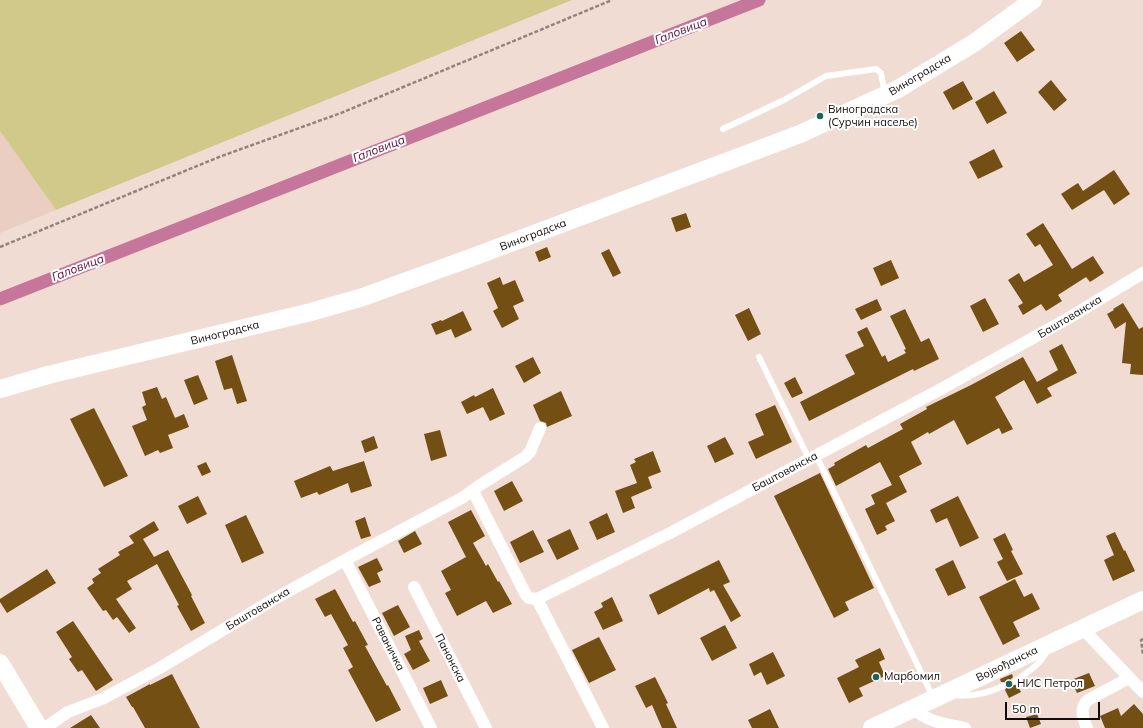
<!DOCTYPE html>
<html>
<head>
<meta charset="utf-8">
<style>
	body { margin:0 }
	#map { position:relative; width:1143px; height:728px; overflow:hidden; background:#f0dcd3; font-family:Mulish,sans-serif }
	canvas { display:block }
	.scale { position:absolute; left:1005px; top:702px; width:95px; height:18px; box-sizing:border-box; border:2px solid #130c09; border-top:0; padding-left:5px; font-size:12px; line-height:14px; white-space:nowrap; color:#130c09; -webkit-text-stroke:3px #fff; paint-order:stroke }
</style>
</head>
<body>
<div id="map">
<canvas width="1143" height="728"></canvas>
<div class="scale">50 m</div>
</div>
<script>
const ctx = document.querySelector('canvas').getContext('2d');
ctx.lineJoin = 'round';
function fill(path, color) { ctx.fillStyle = color; ctx.fill(path, 'evenodd'); }
function strokePath(path, color, width, dash) { ctx.strokeStyle = color; ctx.lineWidth = width; ctx.lineCap = dash ? 'butt' : 'round'; ctx.setLineDash(dash || []); ctx.stroke(path); }
function label(font, color, halo, rows, align = 'center') {
  ctx.font = font + ' Mulish,sans-serif'; ctx.lineWidth = 4; ctx.setLineDash([]); ctx.textBaseline = 'middle'; ctx.strokeStyle = halo; ctx.fillStyle = color; for (const [text, x, y, turn = 0] of rows) {
    ctx.save(); ctx.translate(x, y); ctx.rotate((+turn || 0) * Math.PI / 180); ctx.textAlign = isNaN(turn) ? turn : align; if (halo) ctx.strokeText(text, 0, 0); ctx.fillText(text, 0, 0); ctx.restore();
  }
}
fill(new Path2D(`
	M0,131L56,210L0,233Z`), '#e9cec1');
fill(new Path2D(`
	M0,0H572L56,210L0,131Z`), '#d1c98a');
strokePath(new Path2D(`
	M0,299L759,0`), '#c6769a', 13);
fill(new Path2D(`
	M1021,31L1035,50L1017,62L1004,43Z
	M1051,80L1067,100L1054,111L1038,92Z
	M963,81L973,99L953,110L943,92Z
	M994,91L1007,113L987,124L975,102Z
	M994,149L1003,167L978,179L969,162Z
	M1114,170L1130,194L1114,205L1104,190L1072,210L1061,194L1078,183L1083,191Z
	M686,213L691,227L676,232L671,218Z
	M1043,223L1072,269L1093,256L1104,273L1090,282L1086,277L1058,295L1062,301L1046,311L1041,304L1023,315L1018,306L1023,303L1008,280L1019,273L1024,282L1053,265L1040,244L1035,247L1026,234Z
	M547,247L551,257L539,262L535,252Z
	M609,249L621,273L613,277L601,253Z
	M891,260L899,278L881,286L873,268Z
	M500,277L503,285L515,280L524,301L513,306L519,319L502,328L493,311L498,308L487,283Z
	M985,298L999,324L983,332L970,306Z
	M877,299L882,310L861,320L855,309Z
	M1123,303L1139,329L1143,327V375L1130,374L1131,364L1122,363L1126,322L1115,329L1107,314L1114,310L1113,309Z
	M749,308L761,334L748,341L735,315Z
	M905,309L921,342L929,338L939,359L914,371L913,369L809,421L800,402L855,374L845,355L864,346L857,332L867,327L882,357L885,355L888,362L906,353L904,350L906,349L890,316Z
	M463,311L472,330L455,338L451,329L436,335L431,324L441,320L442,321Z
	M1062,344L1077,373L1047,388L1052,396L1037,404L1024,380L995,397L1013,429L1002,434L999,428L967,445L954,420L929,434L928,432L911,442L922,464L899,476L907,492L886,503L895,521L885,526L887,530L877,535L865,509L875,504L871,495L892,485L880,462L836,486L828,469L835,465L834,463L866,445L868,448L903,429L900,424L927,409L926,407L971,385L1023,357L1037,382L1058,370L1049,351Z
	M232,355L247,401L237,404L232,388L224,390L215,361Z
	M533,357L541,373L524,383L515,366Z
	M198,375L208,399L194,405L184,380Z
	M795,377L803,393L792,398L784,383Z
	M157,387L162,399L166,397L175,418L184,414L189,427L168,435L173,448L160,453L158,450L145,456L132,426L147,420L142,407L146,405L142,392Z
	M493,388L505,414L490,421L483,407L467,414L461,402L474,395L475,397Z
	M561,391L572,416L547,427L546,423L540,421L533,405Z
	M775,405L792,442L756,459L748,442L764,435L755,414Z
	M94,408L128,476L104,487L70,419Z
	M440,430L447,456L431,461L424,434Z
	M374,436L378,448L365,453L361,441Z
	M725,437L734,454L715,463L707,446Z
	M653,451L661,472L648,477L652,488L631,497L635,508L623,513L615,491L637,483L630,465L636,462L634,459Z
	M364,461L372,486L351,493L348,483L319,495L317,492L301,498L294,481L330,466L333,471Z
	M206,462L211,472L202,476L197,466Z
	M820,473L874,588L845,602L849,610L834,618L774,496Z
	M512,481L523,501L504,511L494,491Z
	M198,496L207,514L187,524L178,506Z
	M958,496L979,538L960,547L947,518L936,523L930,510Z
	M471,510L485,536L473,543L486,566L488,564L498,582L499,581L512,604L493,613L486,601L457,616L445,593L451,590L441,571L466,557L448,522Z
	M607,513L615,532L597,540L589,522Z
	M246,515L264,553L242,563L225,525Z
	M365,517L371,536L361,539L355,521Z
	M154,521L159,530L143,539L154,557L168,550L192,595L191,596L205,623L191,631L177,606L179,605L157,564L127,581L132,589L116,599L136,628L129,633L117,617L113,620L106,610L103,611L87,588L94,583L92,579L101,573L98,569L120,555L118,552L134,543L129,536Z
	M570,529L579,549L557,560L547,540Z
	M533,530L544,552L520,563L510,542Z
	M415,531L422,544L404,553L398,541Z
	M1115,532L1124,551L1125,550L1135,571L1113,581L1104,560L1114,555L1106,536Z
	M1005,533L1013,550L1011,551L1023,574L1007,581L997,562L1003,559L993,539Z
	M377,558L383,570L377,573L381,582L369,587L358,567Z
	M719,560L730,582L723,585L741,616L731,622L714,590L710,592L709,588L658,615L649,595Z
	M953,560L966,588L948,596L935,569Z
	M47,569L56,583L7,613L0,602V599Z
	M1015,579L1024,597L1032,593L1040,609L1013,622L1020,636L1003,645L979,597Z
	M335,589L353,622L355,621L368,645L365,646L387,686L388,685L401,710L376,722L348,670L353,667L343,648L348,645L331,614L325,617L315,599Z
	M612,597L623,621L603,630L594,612L603,607L601,603Z
	M398,605L410,627L394,636L382,613Z
	M73,621L113,680L96,691L82,670L78,672L69,659L72,657L56,632Z
	M725,625L737,648L712,661L700,638Z
	M419,630L423,639L419,641L430,661L413,670L404,654L411,650L405,636Z
	M599,637L616,670L589,683L572,650Z
	M880,648L885,659L879,662L885,676L859,688L863,696L849,703L837,678L859,667L855,660Z
	M773,652L785,676L767,685L761,672L754,676L749,664Z
	M1089,673L1095,686L1077,693L1071,680Z
	M172,674L200,728H145L133,707H132L126,697L150,684V685Z
	M1012,674L1013,677L1011,679V683L1013,685H1017L1021,692L1009,698L1005,690L1007,687V684L1004,682H1001L1000,679Z
	M655,677L668,703L666,704L677,728H662L652,705L646,708L635,686Z
	M441,680L448,696L430,704L423,688Z
	M1134,704L1143,714V728H1105L1100,716L1118,708L1121,716Z
	M770,709L779,728H752L748,720Z
	M1037,714L1041,724L1030,728L1026,717Z
	M91,715L100,728H70Z`), '#734f13');
strokePath(new Path2D(`
	M0,247L219,157L341,113L612,0
	M1143,639L1141,640L1143,655`), '#92847d', 2.5, [4, 2]);
strokePath(new Path2D(`
	M723,129L784,100L826,76L876,69L881,73L885,94
	M759,357L809,459
	M816,455L933,697
	M1015,681C1028,672 1040,665 1047,651
	M953,695C971,697 987,694 1003,686`), '#fff', 6);
strokePath(new Path2D(`
	M473,491L526,595L529,598L537,599L672,532L941,389L1067,319L1143,273
	M345,560L431,728
	M414,587L486,728
	M537,599L603,728
	M1082,628L1143,692
	M913,708C927,722 946,724 965,728
	M45,728L68,712L102,699L158,669L276,598L345,560L462,498L480,485L525,457L530,452L540,428
	M1087,728C1083,718 1079,708 1088,700L1129,678`), '#fff', 12);
strokePath(new Path2D(`
	M0,389L48,375L311,312L363,297L473,257L800,134L885,95L898,89L974,43L1033,0
	M0,663L39,728
	M872,728L1143,600`), '#fff', 18);
for (const [x, y, r, color] of [
	[820,116,4,"#1a645c"],
	[876,677,4,"#1a645c"],
	[1009,684,4,"#1a645c"]
]) { const dot = new Path2D(); dot.arc(x, y, r, 0, 2 * Math.PI); ctx.fillStyle = color; ctx.fill(dot); strokePath(dot, '#fff', 1.5); }
label('11px', '#130c09', '#fff', [
	["Виноградска",920,75,-31],
	["Виноградска",533,235,-21],
	["Баштованска",1070,317,-31],
	["Виноградска",225,333,-14],
	["Баштованска",785,472,-28],
	["Баштованска",258,609,-31],
	["Раваничка",388,644,63],
	["Панонска",450,658,63],
	["Војвођанска",1007,664,-26]
]);
label('11px', '#130c09', '#fff', [
	["Виноградска",828,110],
	["(Сурчин насеље)",828,123],
	["Марбомил",884,677],
	["НИС Петрол",1017,684]
], 'left');
label('italic 12px', '#570d36', '#fff', [
	["Галовица",681,31,-21],
	["Галовица",379,149,-21],
	["Галовица",78,268,-21]
]);
</script>
</body>
</html>
